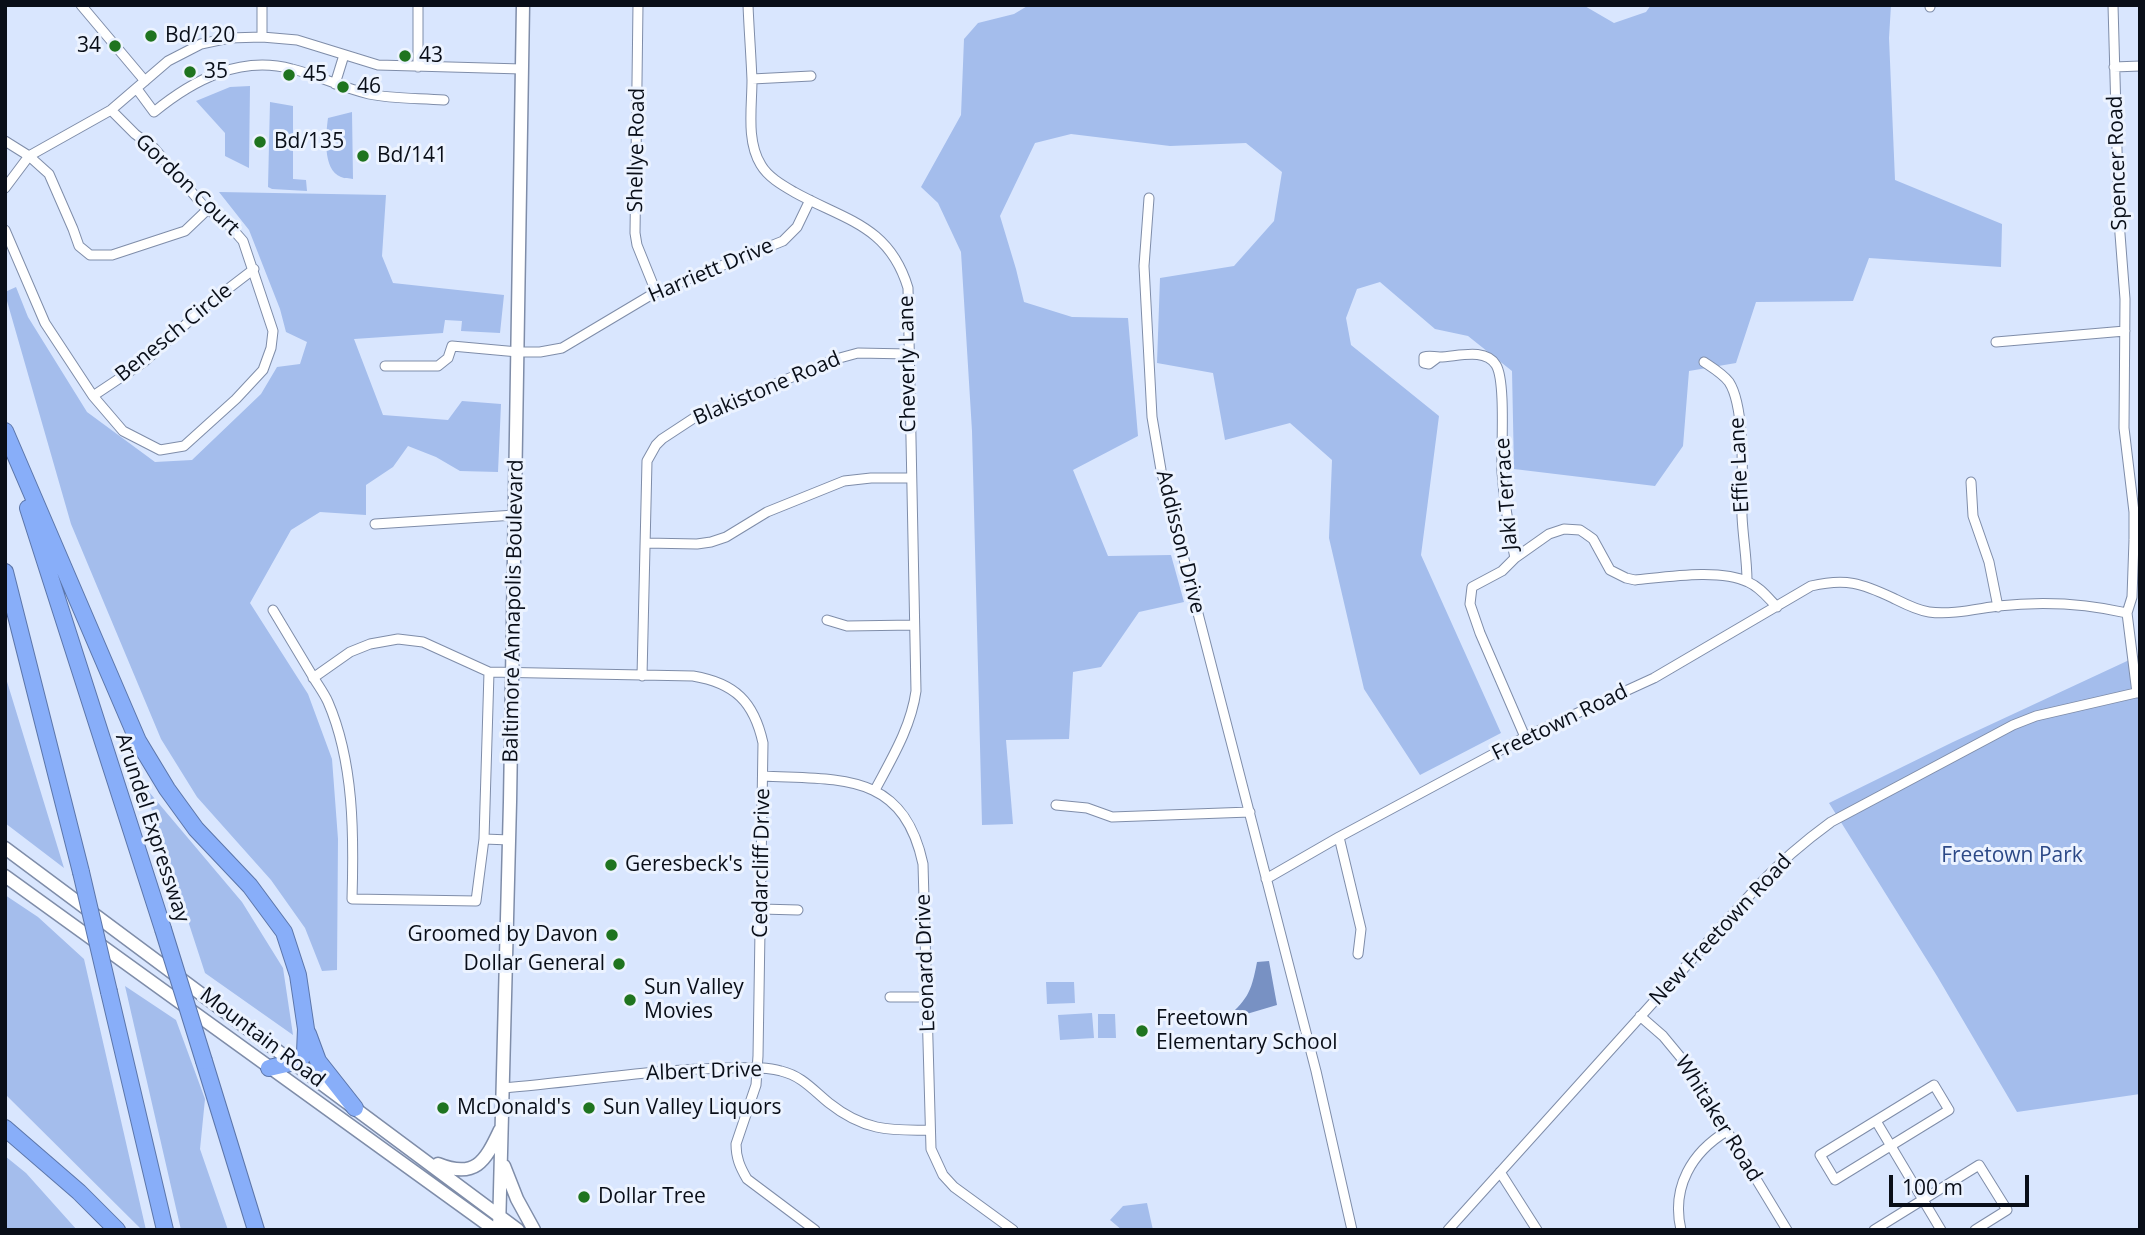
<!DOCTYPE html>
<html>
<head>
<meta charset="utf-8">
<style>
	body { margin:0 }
	#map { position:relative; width:2145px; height:1235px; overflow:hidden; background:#d9e6fe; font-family:"Open Sans",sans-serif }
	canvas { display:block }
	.frame { position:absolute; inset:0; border:7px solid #090e18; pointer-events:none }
	.scale { position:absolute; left:1889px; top:1175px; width:140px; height:32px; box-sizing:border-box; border:4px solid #090e18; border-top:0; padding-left:9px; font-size:21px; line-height:24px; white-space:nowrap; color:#090e18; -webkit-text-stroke:5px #ecf3ff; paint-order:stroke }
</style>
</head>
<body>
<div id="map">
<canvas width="2145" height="1235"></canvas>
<div class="frame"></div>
<div class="scale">100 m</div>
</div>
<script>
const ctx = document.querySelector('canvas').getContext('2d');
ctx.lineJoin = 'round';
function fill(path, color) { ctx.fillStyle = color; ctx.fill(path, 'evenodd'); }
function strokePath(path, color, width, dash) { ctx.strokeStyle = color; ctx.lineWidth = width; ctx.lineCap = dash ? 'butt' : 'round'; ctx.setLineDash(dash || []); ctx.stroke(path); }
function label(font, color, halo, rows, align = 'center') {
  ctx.font = font + ' "Open Sans",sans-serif'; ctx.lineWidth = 6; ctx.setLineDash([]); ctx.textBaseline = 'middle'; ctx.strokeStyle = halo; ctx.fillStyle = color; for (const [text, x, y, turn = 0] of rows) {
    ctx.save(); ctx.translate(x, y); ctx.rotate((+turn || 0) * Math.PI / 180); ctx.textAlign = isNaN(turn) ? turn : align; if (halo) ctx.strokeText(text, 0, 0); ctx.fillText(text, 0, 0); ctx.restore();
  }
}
fill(new Path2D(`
	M1029,5H1583L1614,23L1646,12L1651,5H1891L1889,38L1895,180L2002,224L2001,267L1869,258L1853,301L1756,302L1736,363L1689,371L1683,446L1655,486L1514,469L1512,371L1468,336L1435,329L1380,282L1357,289L1346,318L1351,345L1439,416L1421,555L1501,733L1420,775L1364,689L1329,538L1332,460L1290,423L1225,440L1213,373L1157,363L1160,278L1234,266L1274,221L1282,172L1246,143L1170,146L1071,134L1035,143L1000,216L1016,269L1024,302L1072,317L1128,318L1138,436L1073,470L1108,556L1171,555L1184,602L1139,612L1101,667L1073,672L1069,739L1006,740L1013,824L982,825L972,431L961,252L938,203L921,187L961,115L964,39L978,23L1014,14Z
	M250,86L249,168L225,156V133L196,101L230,87Z
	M270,102L293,106V179L306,180L307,191L272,189L268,187Z
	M352,112L353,179C349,178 345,179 341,177C322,170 326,133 328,118Z
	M219,192L386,195L382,256L393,283L504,295L500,333L461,331L462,321L445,320L443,333L354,339L383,415L448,420L462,401L501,404L498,472L460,471L436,457L408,446L393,467L366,485V515L320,512L291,530L250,603L308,694L332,759L338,839L337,970L322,971L305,928L271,880L197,797L161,739L71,524L5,294V292L16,287L28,317L87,412L155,462L192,460L261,394L277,367L300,364L307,342L286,332L280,309L249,230Z
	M2140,655V1094L2017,1112L1937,976L1829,803L1953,742Z
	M5,675L64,868L5,823Z
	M144,786L242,902L283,968L293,1035L205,973Z
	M5,895L38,917L84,959L146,1230H142L5,1094Z
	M1074,982L1075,1003L1047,1004L1046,982Z
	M125,986L176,1020L205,1099L200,1149L228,1230H181Z
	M1092,1013L1094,1038L1060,1040L1058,1015Z
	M1098,1014H1115L1116,1038H1098Z
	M5,1156L26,1173L77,1230H5Z
	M1147,1203L1153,1230H1122L1110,1220L1123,1206Z`), '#a4bdec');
fill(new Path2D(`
	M1269,961L1277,1005L1223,1021C1247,1000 1251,994 1257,962Z`), '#7891c3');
const minor = new Path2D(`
	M81,5L145,81
	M638,5L635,233L637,245L656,292
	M748,5C749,30 751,55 752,80C752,107 746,141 761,165C768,177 782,185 794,192C844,220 889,225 908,288L916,691C911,727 892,758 875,790
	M1930,5V7
	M2113,5L2119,221L2125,299L2124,428L2134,512V540L2132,597L2127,613L2137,693
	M262,37V5
	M418,67V5
	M2114,67L2140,66
	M752,79L811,76
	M335,84L344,55
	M137,89L154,112C193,80 240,55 292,69C318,75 342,88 369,94C393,99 420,98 444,100
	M5,141L29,156L49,174L73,229L79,246L90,255H112L185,231L207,210
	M5,188L29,156L111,110L168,61L201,44L229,38L262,37L297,40L378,65L522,69
	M1149,198L1144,266L1152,417L1161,470L1316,1071L1352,1230
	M5,230L45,323L93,396L123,431L160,450L184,446L236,399L263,370L271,348L273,331L243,241L222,217L207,210L154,148L135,134L111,110
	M1996,342L2125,331
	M1437,358L1429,364L1424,363V357C1430,355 1433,357 1440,357C1456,357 1485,347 1496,365C1506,381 1501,450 1502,472C1504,501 1509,530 1515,558
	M1704,362C1713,368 1723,374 1729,382C1746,408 1742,484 1742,516C1743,538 1747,559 1747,581
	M385,366H438L448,358L452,346L518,352H540L562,348L656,292L783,241L797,227L810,200
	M93,396L144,362L207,305L254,269
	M1971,482L1973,516L1989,562L1998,607
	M375,524L515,515
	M646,543L697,544L711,542L726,537L767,512L844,481L871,478H911
	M273,610C286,632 299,653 312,675C317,684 324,693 328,702C354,762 354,835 352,899L476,901L484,839L489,672
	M827,620L847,626L914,625
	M642,676L647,461L656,445L662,439L697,416L836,359L858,353L909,354
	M313,678L350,652L370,644L398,639L423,642L489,672L693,676C735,683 754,702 763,743L758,1056L756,1085L736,1144C736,1158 740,1167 747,1179L815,1230
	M1525,737L1480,633L1470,604L1472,587L1502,571L1515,558L1549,534L1564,529L1580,530L1586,534L1593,539L1610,570L1626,578L1635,580C1666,577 1720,568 1748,582C1760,587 1768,598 1777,607
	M763,776C840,780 903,771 923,864L931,1149L943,1175L954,1187L1013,1230
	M1056,805L1087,808L1112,817L1250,812
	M1339,837L1361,929L1358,954
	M484,839L510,840
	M1266,879L1339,837L1525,737L1654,678L1811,586C1846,578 1861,583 1893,598C1905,604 1916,610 1929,612C1951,615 1976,609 1998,606C2042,601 2084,603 2127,613
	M761,909L798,910
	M890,997H928
	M1640,1016L1663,1036L1687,1065L1787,1230
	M1934,1085L1949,1110L1835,1180L1820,1155Z
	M504,1088C578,1082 653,1069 728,1068C745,1068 764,1066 781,1071C802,1076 813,1090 829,1103C863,1130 888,1131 930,1130
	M1876,1121L1941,1230
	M1500,1172L1537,1230
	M1448,1230L1759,885C1781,861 1805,841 1831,822L2013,725L2036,716L2140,692
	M1681,1230C1671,1187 1692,1152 1727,1131
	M1874,1230L1979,1165L2007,1210L1975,1230`);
const secondary = new Path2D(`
	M5,848L518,1230
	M5,876L495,1230
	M438,1164C475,1179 485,1162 500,1130
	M504,1166L517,1199L534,1230
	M499,1230L510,802L523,5`);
const motorway = new Path2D(`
	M5,431L138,741L167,789L196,829L250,886L284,932L298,975L306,1029L305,1052L301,1059L295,1062L269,1068
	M28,508L163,929
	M5,572L81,872
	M109,992L165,1230
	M308,1034L318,1061L355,1108
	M204,1061L256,1230
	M5,1128L79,1192L117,1230`);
strokePath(minor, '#7f8da9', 11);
strokePath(secondary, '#7f8da9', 15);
strokePath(motorway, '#5c76aa', 18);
strokePath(minor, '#fff', 9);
strokePath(secondary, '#fff', 12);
strokePath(motorway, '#88aef9', 16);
const motorwayBridge = new Path2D(`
	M81,872L109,992
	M163,929L204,1061`);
strokePath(motorwayBridge, '#5c76aa', 18, []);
strokePath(motorwayBridge, '#88aef9', 16);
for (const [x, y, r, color] of [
	[151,36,7,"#1f741f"],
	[115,46,7,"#1f741f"],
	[405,56,7,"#1f741f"],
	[190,72,7,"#1f741f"],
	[289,75,7,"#1f741f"],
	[343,87,7,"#1f741f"],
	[260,142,7,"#1f741f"],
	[363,156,7,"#1f741f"],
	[611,865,7,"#1f741f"],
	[612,935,7,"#1f741f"],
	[619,964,7,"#1f741f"],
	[630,1000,7,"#1f741f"],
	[1142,1031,7,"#1f741f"],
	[443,1108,7,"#1f741f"],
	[589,1108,7,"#1f741f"],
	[584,1197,7,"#1f741f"]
]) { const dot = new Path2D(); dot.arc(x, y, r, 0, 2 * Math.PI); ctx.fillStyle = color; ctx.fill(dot); strokePath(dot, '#ecf3ff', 2.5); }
label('21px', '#090e18', '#ecf3ff', [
	["Bd/120",165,36],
	["34",101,46,"right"],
	["43",419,56],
	["35",204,72],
	["45",303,75],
	["46",357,87],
	["Bd/135",274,142],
	["Bd/141",377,156],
	["Geresbeck's",625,865],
	["Groomed by Davon",598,935,"right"],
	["Dollar General",605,964,"right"],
	["Sun Valley",644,988],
	["Movies",644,1012],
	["Freetown",1156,1019],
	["Elementary School",1156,1043],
	["McDonald's",457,1108],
	["Sun Valley Liquors",603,1108],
	["Dollar Tree",598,1197]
], 'left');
label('21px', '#090e18', '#ecf3ff', [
	["Shellye Road",637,150,-89],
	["Spencer Road",2118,163,-92],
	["Gordon Court",187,185,44],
	["Harriett Drive",711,271,-23],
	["Benesch Circle",174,333,-39],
	["Cheverly Lane",908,364,-91],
	["Blakistone Road",767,389,-23],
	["Effie Lane",1740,465,-93],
	["Jaki Terrace",1507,494,-94],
	["Addisson Drive",1180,542,76],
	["Baltimore Annapolis Boulevard",514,611,-89],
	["Freetown Road",1560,723,-26],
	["Arundel Expressway",152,828,72],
	["Cedarcliff Drive",762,863,-89],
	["New Freetown Road",1721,930,-47],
	["Leonard Drive",926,963,-92],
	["Mountain Road",262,1038,37],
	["Albert Drive",704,1072,-2],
	["Whitaker Road",1718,1119,58]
]);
label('21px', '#2c4987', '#ecf3ff', [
	["Freetown Park",2012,856]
]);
</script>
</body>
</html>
